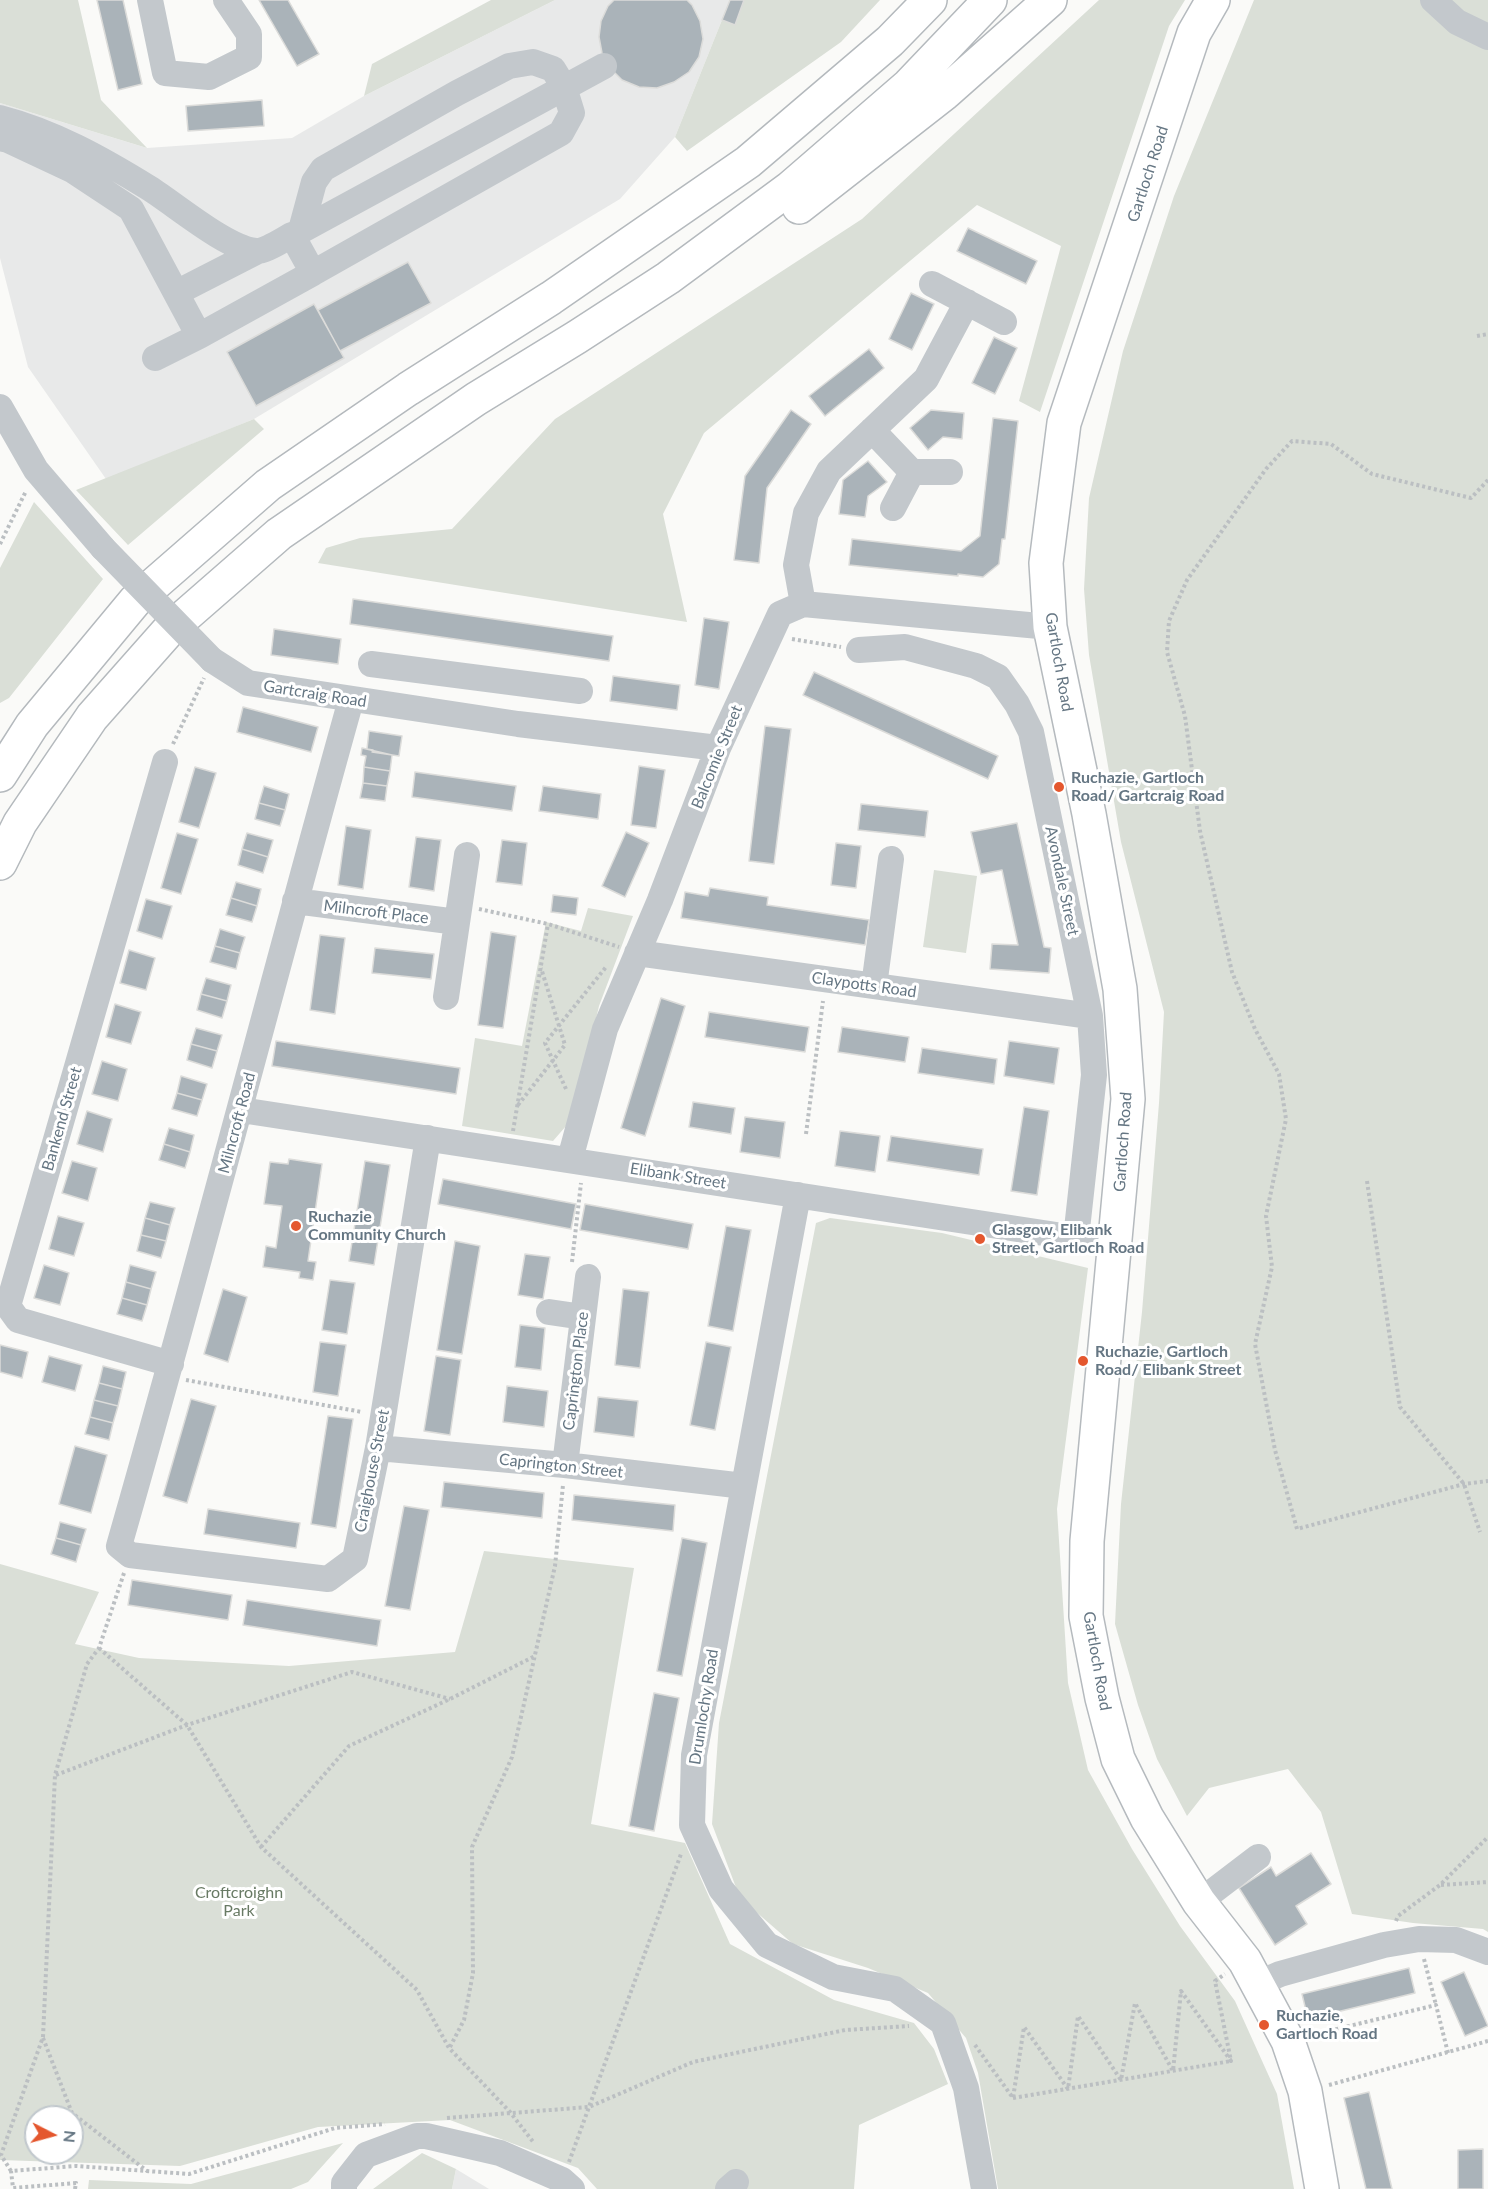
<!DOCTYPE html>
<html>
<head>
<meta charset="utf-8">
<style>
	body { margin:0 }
	#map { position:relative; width:1488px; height:2189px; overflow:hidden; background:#fafaf8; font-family:Lato,sans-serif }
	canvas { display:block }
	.north { position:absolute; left:24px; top:2105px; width:60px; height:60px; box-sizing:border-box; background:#fff; border:2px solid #c1c8cd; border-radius:50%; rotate:96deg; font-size:16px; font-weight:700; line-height:24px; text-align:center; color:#657683 }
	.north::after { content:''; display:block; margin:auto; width:21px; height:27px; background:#e4572e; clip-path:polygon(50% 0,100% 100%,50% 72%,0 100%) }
</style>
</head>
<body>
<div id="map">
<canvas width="1488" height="2189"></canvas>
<div class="north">N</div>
</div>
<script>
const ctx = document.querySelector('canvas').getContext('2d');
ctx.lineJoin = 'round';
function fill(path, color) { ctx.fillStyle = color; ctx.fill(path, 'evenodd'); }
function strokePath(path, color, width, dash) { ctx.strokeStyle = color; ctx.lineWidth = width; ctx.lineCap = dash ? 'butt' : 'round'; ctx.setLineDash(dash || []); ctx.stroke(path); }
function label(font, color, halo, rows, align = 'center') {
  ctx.font = font + ' Lato,sans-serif'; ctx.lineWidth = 6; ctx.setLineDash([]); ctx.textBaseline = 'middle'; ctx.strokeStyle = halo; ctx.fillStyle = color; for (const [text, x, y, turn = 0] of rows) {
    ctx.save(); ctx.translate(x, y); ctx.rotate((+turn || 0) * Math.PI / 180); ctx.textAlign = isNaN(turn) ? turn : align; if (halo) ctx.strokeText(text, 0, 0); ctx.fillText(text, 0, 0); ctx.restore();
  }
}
fill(new Path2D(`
	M555,0H730L675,137L620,199L254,419L106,479L28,367L0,258V103L147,148L292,138L364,96Z
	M456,2169L489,2189H452Z`), '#e8e9e9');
fill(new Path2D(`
	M0,0H78L101,100L147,148L0,103Z
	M491,0H555L364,96L372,64Z
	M730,0H880L841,42L687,151L675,137Z
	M1099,0H1185L1169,26L1040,412L1019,401L1061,246L977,205L704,433L663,514L687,622L318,563L326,548L360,538L452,529L555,419L862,219Z
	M1254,0H1488V1932L1483,1929L1413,1923L1352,1914L1321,1812L1288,1769L1209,1788L1187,1816L1157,1759L1138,1705L1115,1624L1121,1504L1142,1312L1159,1103L1164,1012L1121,842L1089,655L1084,589L1089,498L1123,351L1174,196Z
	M254,419L264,429L128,545L76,490Z
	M34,502L103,579L9,698L0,703V568Z
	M934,870L977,876L966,953L923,947Z
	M588,908L633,916L599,1006L573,1118L553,1141L462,1126L475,1038L522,1046L546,922L581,931Z
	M830,1218L942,1233L1088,1268L1057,1509L1068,1683L1088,1770L1132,1849L1180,1926L1235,2001L1277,2094L1294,2189H998L978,2073L966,2038L928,1993L868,1968L793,1944L740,1898L712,1824L719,1723L816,1223Z
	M484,1551L634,1568L591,1824L685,1843L730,1944L834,2000L914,2023L934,2049L948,2084L859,2125L854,2189H597L578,2168L450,2120L318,2127L180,2166L0,2160V1564L99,1592L75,1644L139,1658L289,1666L455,1652ZM36,2117H72V2153H36Z
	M343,2143L308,2182L291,2189H88L89,2180L191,2184Z
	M422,2153L456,2169L452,2189H373Z`), '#dadfd7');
const building = new Path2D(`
	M97,0H123L142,84L118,90Z
	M259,0H288L319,54L297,66Z
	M614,0H687L692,5L700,21L703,39L699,57L689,72L674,82L657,88L639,87L622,80L609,67L602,53L599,37L601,21L608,6Z
	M730,0H744L735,25L722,20Z
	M262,100L264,126L188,131L186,106Z
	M968,228L1037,261L1026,284L957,251Z
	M408,262L431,303L340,351L318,310Z
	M911,293L934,304L912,350L889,339Z
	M314,304L344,358L256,406L227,352Z
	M994,337L1017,348L995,394L972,383Z
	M869,349L884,368L825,416L809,396Z
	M791,410L811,424L767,488L759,563L734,560L745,476Z
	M931,410L964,413L962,439L943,437L928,450L910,428Z
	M993,418L1018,421L1005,539H1002L999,564L983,577L958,574V576L849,565L852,539L961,551L980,536Z
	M868,461L887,482L868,496L865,517L839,514L843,480Z
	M353,599L613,636L609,661L350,624Z
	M704,618L729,622L719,689L695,685Z
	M274,629L341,639L338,664L271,655Z
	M814,672L998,756L988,779L803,695Z
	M613,676L680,685L677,710L610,701Z
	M243,707L318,727L311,752L237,732Z
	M765,726L791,729L774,864L749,861Z
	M369,731L402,736L399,756L372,752L373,750L367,749Z
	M362,748L392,755L390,771L364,767L366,756L361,755Z
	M639,766L665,770L656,828L631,825Z
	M195,767L216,773L199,828L179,822Z
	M364,767L390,771L387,786L363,783Z
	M415,772L516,786L512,811L412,797Z
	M363,783L387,786L385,801L360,798Z
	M264,786L289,794L285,810L259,803Z
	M543,786L601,794L598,819L539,811Z
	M259,803L285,810L280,826L255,819Z
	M861,804L928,811L925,837L858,830Z
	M1017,823L1044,947L1051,948L1049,973L990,969L992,944L1018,945L1002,870L981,874L971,832Z
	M346,826L371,830L363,889L338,885Z
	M626,832L649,843L625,897L602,886Z
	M177,833L198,839L181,894L161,888Z
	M247,833L273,840L268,857L242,849Z
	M416,837L441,840L434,891L409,887Z
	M502,840L527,843L522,885L496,882Z
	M836,843L861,846L856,888L831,885Z
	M242,849L268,857L263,873L238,865Z
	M236,882L261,889L257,906L231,898Z
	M710,888L768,897L767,905L869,920L865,945L681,918L685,892L708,896Z
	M553,895L578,898L576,915L551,912Z
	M231,898L257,906L252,922L226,915Z
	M146,899L172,906L162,939L137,931Z
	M220,929L245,937L240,953L215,946Z
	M491,932L516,936L503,1028L478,1025Z
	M320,935L345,938L335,1014L310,1010Z
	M215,946L240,953L236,969L210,962Z
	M375,948L434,954L431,979L372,973Z
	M129,950L155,958L146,990L120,983Z
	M206,978L231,985L227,1001L201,994Z
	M201,994L227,1001L222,1018L197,1010Z
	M661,998L685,1006L645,1136L621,1128Z
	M115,1004L141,1012L131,1044L106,1037Z
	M709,1012L809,1027L805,1052L705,1037Z
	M842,1027L909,1037L905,1062L838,1052Z
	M196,1028L222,1035L217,1051L191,1044Z
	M276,1041L460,1068L456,1094L272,1066Z
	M1009,1041L1059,1048L1054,1084L1004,1076Z
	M191,1044L217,1051L212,1068L187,1060Z
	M922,1048L997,1059L994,1084L918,1073Z
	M102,1061L127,1069L118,1101L92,1094Z
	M181,1076L207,1084L202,1100L177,1093Z
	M177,1093L202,1100L197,1116L172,1109Z
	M693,1102L735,1108L731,1134L689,1127Z
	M1024,1107L1049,1111L1037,1195L1011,1191Z
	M87,1111L112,1119L103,1152L77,1144Z
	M745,1117L785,1122L780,1158L740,1152Z
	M169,1128L194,1135L190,1152L164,1144Z
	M840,1131L880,1136L875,1172L835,1166Z
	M891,1136L983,1149L979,1175L887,1161Z
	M164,1144L190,1152L185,1168L159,1160Z
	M289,1159L322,1164L308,1261L316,1262L313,1280L299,1278L300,1272L263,1267L266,1246L276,1248L282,1206L264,1204L270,1162L288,1164Z
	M72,1161L97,1168L88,1201L62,1193Z
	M365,1161L390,1165L374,1265L349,1261Z
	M443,1179L576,1204L571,1229L438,1204Z
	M150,1202L175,1208L170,1225L145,1218Z
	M585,1204L693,1224L688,1249L580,1230Z
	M58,1216L84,1223L74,1256L49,1249Z
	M145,1218L170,1225L166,1241L141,1235Z
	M726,1226L751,1230L733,1331L708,1326Z
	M141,1235L166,1241L161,1258L137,1251Z
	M455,1241L480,1246L462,1354L437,1350Z
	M525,1254L550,1257L543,1299L518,1295Z
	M44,1265L69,1273L60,1305L34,1298Z
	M130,1265L156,1272L151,1289L126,1282Z
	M330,1280L355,1283L347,1334L322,1330Z
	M126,1282L151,1289L147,1305L122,1298Z
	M223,1289L247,1297L228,1362L204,1354Z
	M623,1289L649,1292L640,1368L615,1365Z
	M122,1298L147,1305L142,1321L117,1314Z
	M520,1325L545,1328L541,1370L515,1367Z
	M320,1342L346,1345L338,1396L313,1392Z
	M706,1342L731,1347L715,1430L690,1425Z
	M0,1345L28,1352L22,1378L0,1372Z
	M49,1356L82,1365L75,1391L42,1382Z
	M436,1356L461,1360L450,1435L424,1431Z
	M103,1366L126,1372L122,1389L99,1383Z
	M99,1383L122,1389L118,1406L94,1400Z
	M507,1386L548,1391L544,1427L503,1422Z
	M598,1397L638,1401L634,1437L594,1432Z
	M191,1399L216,1406L187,1503L163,1496Z
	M94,1400L118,1406L113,1423L90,1417Z
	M328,1416L353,1419L336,1528L311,1524Z
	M90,1417L113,1423L109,1440L85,1434Z
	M75,1446L107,1455L91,1513L59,1504Z
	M444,1482L544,1493L542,1518L441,1507Z
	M574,1495L675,1505L673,1531L572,1520Z
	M404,1506L429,1510L410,1610L385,1606Z
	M208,1509L300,1523L296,1548L204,1534Z
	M60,1522L86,1529L81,1545L56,1538Z
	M56,1538L81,1545L76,1562L51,1554Z
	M682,1538L707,1543L682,1676L657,1671Z
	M132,1580L232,1595L228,1620L128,1605Z
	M247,1600L381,1620L377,1646L243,1625Z
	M654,1693L679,1698L654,1831L629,1826Z
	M1311,1853L1331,1884L1296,1906L1307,1924L1275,1945L1239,1888L1271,1867L1276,1876Z
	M1409,1968L1415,1993L1308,2019L1302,1994Z
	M1464,1972L1488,2026L1465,2036L1441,1982Z
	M1369,2092L1392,2189H1366L1344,2098Z
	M1483,2149V2189H1458V2150Z`);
fill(building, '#aab3b9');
strokePath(building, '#dcdcda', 1.5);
const major = new Path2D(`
	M1213,0L1194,33L1064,423L1046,563L1050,627L1089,814L1120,989L1128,1099L1087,1541L1086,1616L1102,1698L1118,1759L1147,1818L1199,1902L1245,1961L1288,2041L1305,2091L1322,2189`);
const highway = new Path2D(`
	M799,207L945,93L1050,0
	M0,775L32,725L135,601L268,485L408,389L551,298L748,162L890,41L930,0
	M0,863L20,823L92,717L169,630L279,534L476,399L577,337L668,278L790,188L909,85L990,0`);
strokePath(major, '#b5babe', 36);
strokePath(highway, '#b4b9bd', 36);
strokePath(new Path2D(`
	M1477,336L1488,334
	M1488,480L1471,498L1372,474L1331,444L1292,441L1266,469L1187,580L1169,621L1167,652L1185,716L1200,831L1232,972L1255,1029L1279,1074L1286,1119L1266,1216L1272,1267L1255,1344L1275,1450L1297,1529L1464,1484L1488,1481
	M0,544L26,491
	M792,639L841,647
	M173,744L204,678
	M479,909L548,924L619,947
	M566,1089L545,1043L606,967
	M518,1105L565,1045L541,968
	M513,1131L548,924
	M806,1134L823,1001
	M1367,1181L1400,1407L1464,1484L1480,1532
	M572,1262L581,1183
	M186,1380L362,1412
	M99,1648L187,1725L261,1847L417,1990L449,2048L510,2112L534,2143
	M56,1775L187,1725L352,1672L450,1699
	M261,1847L349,1746L450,1699L535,1656
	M1441,1885L1488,1882
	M1396,1921L1398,1916L1440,1885L1488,1837
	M1424,1959L1436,2005
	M1312,2035L1436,2005L1448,2053
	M43,2038L72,2113L147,2171
	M975,2045L1013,2098L1024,2027L1068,2089L1078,2016L1121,2080L1135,2003L1173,2071L1181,1991L1231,2061L1215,1981L1225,1974
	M450,2047L464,2020L473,1973L472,1847L512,1757L555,1566L563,1485
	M1329,2085L1488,2041
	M1013,2098L1231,2061
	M447,2118L589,2107L693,2062L845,2030L909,2026
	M569,2162L681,1854
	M11,2171L1,2155L43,2037L55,1775L87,1664L99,1648L124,1573
	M75,2189L76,2183L13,2188L11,2171L76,2166L189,2174L335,2128L385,2124`), '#bbbfc2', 4, [3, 3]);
strokePath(new Path2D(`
	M150,0L165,73L209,77L249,57V34L226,0
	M1433,0L1457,22L1488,37
	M0,118C54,132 102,159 149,188C176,205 225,247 255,251C265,252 282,240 292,235L313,273L199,336L131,209L72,170L8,140L0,138
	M301,230L314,182L323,169L457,93L509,66L533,62L553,69L564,87L572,113L561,133L313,273
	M293,235L604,66
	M932,284L1004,322
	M176,293L258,251
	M155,358L199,336
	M0,407L36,470L103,548
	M872,430L912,472
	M893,508L912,472H950
	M803,604L796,565L806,513L829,471L926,379L967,302
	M859,650L905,647L976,666L998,677L1017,704L1031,732L1090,1016L1094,1075L1076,1238
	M212,660L248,683L518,724L718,748
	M371,664L580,691
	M351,700C272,982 200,1265 119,1546L130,1555L328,1579L355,1559L378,1448L428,1138
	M165,762L8,1306L18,1320L171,1364
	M295,901L457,922
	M637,953L1090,1016
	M874,986L891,859
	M446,997L467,855
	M241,1110L1076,1238L1116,1242
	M570,1159L605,1029L660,900L718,748L780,614L803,604L1050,627
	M798,1195L694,1755L692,1825L721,1889L767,1945L833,1977L895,1989L943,2023L966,2088L984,2189
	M549,1312L583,1317
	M378,1448L565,1465L744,1486
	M565,1465L588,1277
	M1199,1902L1258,1857
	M1257,1984L1280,1974L1384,1945L1419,1939L1456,1940L1488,1952
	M344,2189V2183L366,2155L417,2136H426L500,2153L562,2180L572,2189
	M728,2189L736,2182`), '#c3c8cc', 26);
strokePath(major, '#fff', 33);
strokePath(highway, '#fff', 33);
strokePath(new Path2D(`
	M103,548L212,660`), '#c3c8cc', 26);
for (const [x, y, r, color] of [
	[1059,787,6,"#e4572e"],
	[296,1226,6,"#e4572e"],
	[980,1239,6,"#e4572e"],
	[1083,1361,6,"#e4572e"],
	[1264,2025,6,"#e4572e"]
]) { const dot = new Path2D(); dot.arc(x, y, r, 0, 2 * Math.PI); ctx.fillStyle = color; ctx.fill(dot); strokePath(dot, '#fff', 2); }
label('16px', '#657683', '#fff', [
	["Gartloch Road",1148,174,-72],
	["Gartloch Road",1059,662,80],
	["Gartcraig Road",315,694,9],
	["Balcomie Street",717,757,-68],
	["Avondale Street",1062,881,78],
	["Milncroft Place",376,912,7],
	["Claypotts Road",864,985,8],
	["Bankend Street",62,1119,-74],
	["Milncroft Road",237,1123,-75],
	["Gartloch Road",1123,1142,-86],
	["Elibank Street",678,1176,9],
	["Caprington Place",576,1371,-83],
	["Caprington Street",561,1466,6],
	["Craighouse Street",372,1471,-79],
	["Gartloch Road",1097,1661,80],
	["Drumlochy Road",704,1707,-81]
]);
label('bold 16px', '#657683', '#fff', [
	["Ruchazie, Gartloch",1071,778],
	["Road/ Gartcraig Road",1071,796],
	["Ruchazie",308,1217],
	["Community Church",308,1235],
	["Glasgow, Elibank",992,1230],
	["Street, Gartloch Road",992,1248],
	["Ruchazie, Gartloch",1095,1352],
	["Road/ Elibank Street",1095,1370],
	["Ruchazie,",1276,2016],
	["Gartloch Road",1276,2034]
], 'left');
label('16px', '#687a64', '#fff', [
	["Croftcroighn",239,1893],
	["Park",239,1911]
]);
</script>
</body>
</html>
